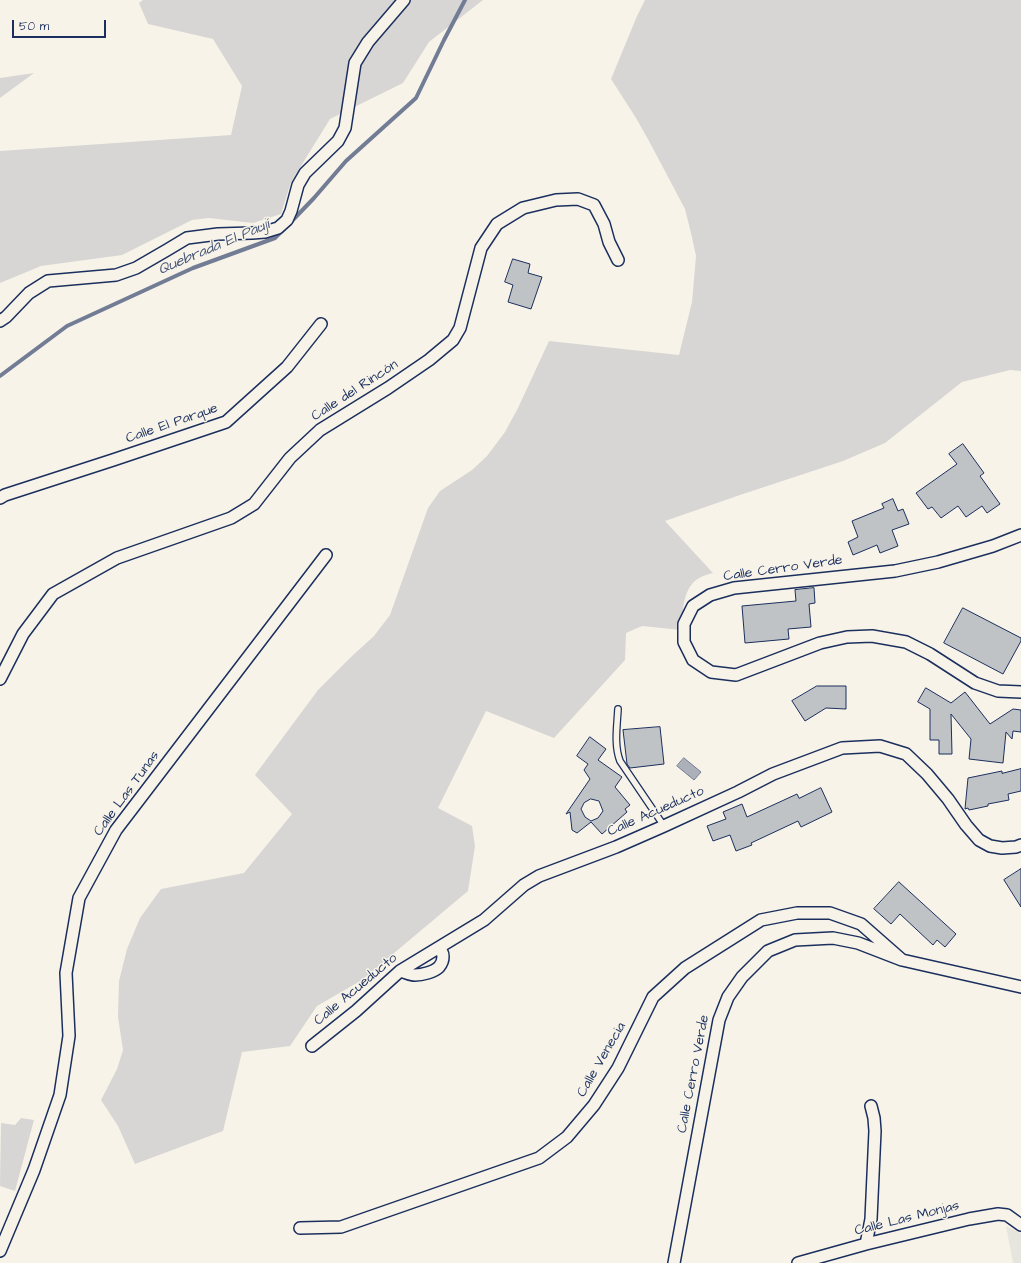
<!DOCTYPE html>
<html>
<head>
<meta charset="utf-8">
<style>
	body { margin:0 }
	#map { position:relative; width:1021px; height:1263px; overflow:hidden; background:#f7f3e8; font-family:"Architects Daughter",sans-serif }
	canvas { display:block }
	.scale { position:absolute; left:12px; top:20px; width:94px; height:18px; box-sizing:border-box; border:2px solid #1b2f5e; border-top:0; padding-left:5px; font-size:12px; line-height:14px; white-space:nowrap; color:#1b2f5e; -webkit-text-stroke:3px #f7f3e8; paint-order:stroke }
</style>
</head>
<body>
<div id="map">
<canvas width="1021" height="1263"></canvas>
<div class="scale">50 m</div>
</div>
<script>
const ctx = document.querySelector('canvas').getContext('2d');
ctx.lineJoin = 'round';
function fill(path, color) { ctx.fillStyle = color; ctx.fill(path, 'evenodd'); }
function strokePath(path, color, width, dash) { ctx.strokeStyle = color; ctx.lineWidth = width; ctx.lineCap = dash ? 'butt' : 'round'; ctx.setLineDash(dash || []); ctx.stroke(path); }
function label(font, color, halo, rows, align = 'center') {
  ctx.font = font + ' "Architects Daughter",sans-serif'; ctx.lineWidth = 3; ctx.setLineDash([]); ctx.textBaseline = 'middle'; ctx.strokeStyle = halo; ctx.fillStyle = color; for (const [text, x, y, turn = 0] of rows) {
    ctx.save(); ctx.translate(x, y); ctx.rotate((+turn || 0) * Math.PI / 180); ctx.textAlign = isNaN(turn) ? turn : align; if (halo) ctx.strokeText(text, 0, 0); ctx.fillText(text, 0, 0); ctx.restore();
  }
}
fill(new Path2D(`
	M1006,1226L1021,1233V1263H1013Z`), '#e6e5de');
fill(new Path2D(`
	M143,0H483L429,42L403,83L330,119L291,182L281,214L253,223L209,218L192,220L122,255L41,266L0,283V151L231,135L242,86L213,39L148,24L139,3Z
	M645,0H1021V371L1010,370L962,382L885,443L843,461L740,495L665,521L713,573C709,574 705,575 701,577C682,586 683,612 681,630L642,626L626,633L625,660L554,738L486,711L438,808L472,826L475,846L468,891L362,980L317,1006L290,1046L242,1052L223,1131L135,1164L118,1126L101,1100L117,1069L123,1050L118,1017L119,981L127,949L140,918L161,889L244,873L292,814L255,775L318,690L351,657L374,636L390,615L428,508L440,491L472,470L487,456L505,432L518,408L549,341L679,355L692,302L696,256L691,233L685,209L649,141L636,118L611,79L637,16Z
	M34,73L0,98V78Z
	M21,1118L34,1120L15,1191L0,1186L1,1123L15,1125Z`), '#d7d6d4');
const water = new Path2D(`
	M684,758L701,772L694,780L677,766Z`);
fill(water, '#acb0b9');
strokePath(water, '#727c95', 1);
strokePath(new Path2D(`
	M290,223L314,198L346,161L416,98L444,40L465,0
	M0,376L67,326L193,268L275,238L284,229`), '#727c95', 4);
const building = new Path2D(`
	M513,259L530,264L528,273L542,277L531,309L508,302L513,285L505,282Z
	M963,444L984,473L980,476L1000,504L987,513L982,506L966,517L958,506L941,518L932,507L928,509L916,493L957,464L949,454Z
	M893,499L898,511L903,509L909,524L892,530L898,546L880,553L877,545L853,555L848,542L858,537L852,521L884,508L882,504Z
	M814,588L815,603L809,604L811,627L788,629L789,639L745,643L742,606L796,601L795,590Z
	M963,608L1021,638V641L1003,674L944,643Z
	M817,686H846V709L826,708L805,721L792,701Z
	M926,688L951,703L965,692L990,724L1013,709L1021,710V732L1013,731L1012,739L1006,732L1003,763L969,759L971,739L951,714L952,754H939V740H930V709L918,702Z
	M660,727L664,764L630,768L627,764L623,730Z
	M590,737L606,749L598,760L622,777L615,787L630,805L625,809L627,812L602,834L591,822L577,833L572,830L570,812L566,814L590,779L584,770L588,764L577,756ZM591,799L599,801L603,811L598,818L591,821L585,817L581,809L584,803Z
	M1021,769V791L1008,794L1009,800L988,804V806L969,810L968,808L965,809L968,778L1002,771V773Z
	M821,788L832,812L801,827L798,821L751,843L752,845L736,851L730,835L713,841L707,826L726,819L723,812L742,804L747,817L797,794L799,798Z
	M1021,869V907L1004,880Z
	M899,882L956,934L945,947L937,940L933,945L900,914L891,924L874,909Z`);
fill(building, '#c0c3c5');
strokePath(building, '#1b2f5e', 1);
const lane = new Path2D(`
	M618,709C617,727 614,745 620,761L664,826`);
const street = new Path2D(`
	M0,321L6,317L29,293L48,281L116,275L136,268L167,250L187,238L218,234L252,233L265,232L278,228L287,220L291,211L298,185L305,173L338,141L345,128L355,63L368,42L404,0
	M0,498L5,495L113,460L226,422L287,367L321,324
	M1021,535L993,546L938,562L895,571L734,588L710,595L693,606L684,624V642L693,660L711,672L736,675L820,643L847,637L872,636L906,642L930,654L975,683L998,691L1021,692
	M0,679L23,634L53,594L117,558L231,518L254,504L290,458L320,430L388,388L429,360L453,340L460,328L481,248L497,224L523,208L556,200L578,199L594,205L604,224L609,242L618,260
	M400,971C405,972 410,975 415,975C422,975 434,972 439,967C444,961 445,952 438,948
	M312,1046L356,1011L400,971L484,920L524,885L539,876L616,847L664,826L738,792L773,774L842,748L880,746L906,754L927,774L948,799L966,825L979,840L990,846L1002,848L1016,847L1021,845
	M300,1228L341,1227L539,1158L567,1137L594,1105L618,1068L653,997L685,968L761,920L797,913H830L861,924L902,960
	M866,1244L871,1219L875,1131L874,1118L871,1106
	M0,1251L34,1170L60,1095L69,1036L66,973L79,898L116,830L326,555
	M674,1263L719,1020L728,997L742,977L768,951L795,940L833,938L858,943L902,960L1021,987
	M798,1263L866,1244L969,1219L998,1214L1007,1215L1021,1225`);
strokePath(lane, '#1b2f5e', 8);
strokePath(street, '#1b2f5e', 14);
strokePath(lane, '#f7f3e8', 5.5);
strokePath(street, '#f7f3e8', 11);
label('14px', '#1b2f5e', '#f7f3e8', [
	["Calle del Rincón",355,391,-33],
	["Calle El Parque",172,424,-19],
	["Calle Cerro Verde",783,569,-8],
	["Calle Las Tunas",127,794,-54],
	["Calle Acueducto",656,812,-24],
	["Calle Acueducto",356,990,-40],
	["Calle Venecia",602,1060,-60],
	["Calle Cerro Verde",694,1074,-79],
	["Calle Las Monjas",907,1219,-14]
]);
label('italic 15px', '#465679', '#f7f3e8', [
	["Quebrada El Paují",214,248,-23]
]);
</script>
</body>
</html>
